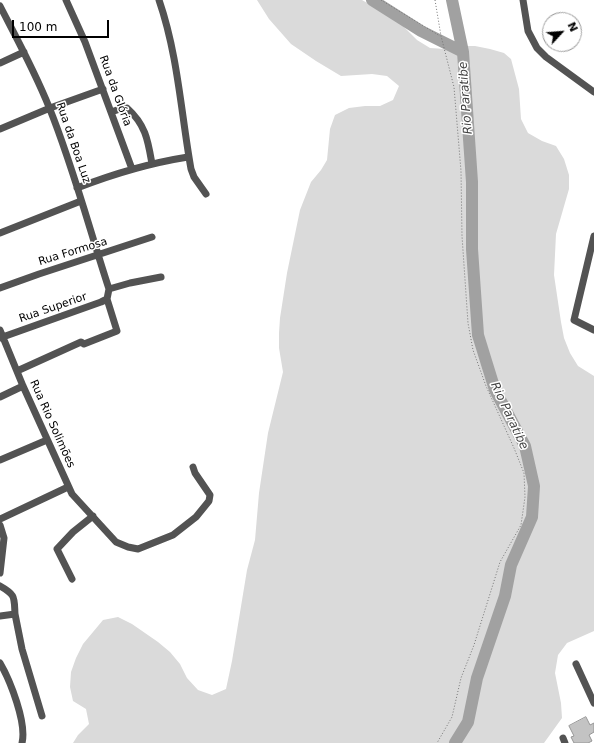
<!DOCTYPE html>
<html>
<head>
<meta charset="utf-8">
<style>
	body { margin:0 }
	#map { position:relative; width:594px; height:743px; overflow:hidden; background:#fff; font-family:"DejaVu Sans",sans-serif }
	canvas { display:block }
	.north { position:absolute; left:542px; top:12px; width:40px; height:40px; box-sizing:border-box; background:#fff; border:1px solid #999; border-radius:50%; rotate:64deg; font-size:11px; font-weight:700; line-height:16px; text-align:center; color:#000 }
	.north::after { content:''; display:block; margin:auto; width:14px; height:18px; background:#000; clip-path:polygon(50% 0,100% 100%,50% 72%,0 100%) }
	.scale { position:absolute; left:12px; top:20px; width:97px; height:18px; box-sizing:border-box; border:2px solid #000; border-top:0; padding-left:5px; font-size:12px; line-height:14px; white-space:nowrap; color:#000; -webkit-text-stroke:3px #fff; paint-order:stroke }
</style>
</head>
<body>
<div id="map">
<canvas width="594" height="743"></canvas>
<div class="north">N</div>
<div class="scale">100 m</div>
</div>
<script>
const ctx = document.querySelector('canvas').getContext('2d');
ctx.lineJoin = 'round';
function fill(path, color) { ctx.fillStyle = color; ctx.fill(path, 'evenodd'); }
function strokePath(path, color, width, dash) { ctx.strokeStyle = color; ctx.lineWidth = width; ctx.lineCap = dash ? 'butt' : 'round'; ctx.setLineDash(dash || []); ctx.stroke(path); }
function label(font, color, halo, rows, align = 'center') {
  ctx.font = font + ' "DejaVu Sans",sans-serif'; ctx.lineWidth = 3; ctx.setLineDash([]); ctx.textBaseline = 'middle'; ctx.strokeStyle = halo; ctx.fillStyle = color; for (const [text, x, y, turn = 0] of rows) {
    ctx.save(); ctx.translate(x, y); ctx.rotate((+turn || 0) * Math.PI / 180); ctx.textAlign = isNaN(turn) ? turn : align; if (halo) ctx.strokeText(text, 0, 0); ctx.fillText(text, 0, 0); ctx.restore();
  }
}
fill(new Path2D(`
	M257,0H362L397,20L417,40L430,48L445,49L460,46H475L490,49L504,53L511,59L519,89L521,119L528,133L542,141L556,146L564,159L569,175V189L556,234L554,275L561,322L564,338L570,353L578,366L594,376V631L567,643L558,655L555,673L561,703L562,718L544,743H73L78,735L89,724L86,709L73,701L70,687L71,672L76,658L83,644L103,620L118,617L132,624L158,642L170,652L180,664L187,678L198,690L212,695L226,689L232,661L247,570L255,540L259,493L268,433L283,372L279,348V333L280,318L287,273L300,210L311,182L321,170L327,160L330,129L335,115L349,108L365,106H380L393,100L399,86L387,76L372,74L341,76L316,61L291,44L269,19Z`), '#dadada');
strokePath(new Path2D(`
	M372,0L421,31L463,52
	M452,0L463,52L472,182V249L478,335L495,390L525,446L534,486L532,517L511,565L505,596L477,678L468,722L455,743`), '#a1a1a1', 12);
const building = new Path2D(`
	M586,717L590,725L594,723V732L589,735L592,741L588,743H574L571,737L574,736L569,726Z`);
fill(building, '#c3c3c3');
strokePath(building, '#979797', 1);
strokePath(new Path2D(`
	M381,0L440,36
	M435,0L441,36L454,87L461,171L462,236L468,323L473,350L486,386L514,448L524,473L525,497L521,525L500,562L474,645L461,678L452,717L437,743`), '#757575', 1, [1, 2]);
strokePath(new Path2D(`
	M66,0L85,42L132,169
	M159,0C178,55 181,113 191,169L194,177L206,194
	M523,0L528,31L537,48L546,57L594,92
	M0,6C17,39 35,72 49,107C73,166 89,228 109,289L107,299L101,302L0,338
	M0,63L24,52
	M111,112L123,108H127C146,125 148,141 152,164
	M0,129L50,108L103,89
	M77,188C113,174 150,163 188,157
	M0,233L81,201
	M594,236L574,320L594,330
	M0,288L39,274L152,237
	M109,289L130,283L161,277
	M0,330L23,386L72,494L116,542L128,547L138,549L173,535L196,517L209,501L210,495L195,473L193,467
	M17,371L81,342L84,344L117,331L107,299
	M0,397L23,386
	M0,460L47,440
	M0,519L68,487
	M0,525L4,538L0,573
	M72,579L57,549L73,532L93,516
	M0,586C16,595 14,597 15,614
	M0,616L15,614L22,649L42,716
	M0,663C10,680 27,723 22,743
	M576,664L594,703
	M563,738L565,743`), '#535353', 7);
label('11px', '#000', '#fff', [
	["Rua da Glória",115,91,70],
	["Rua da Boa Luz",73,143,71],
	["Rua Formosa",73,252,-17],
	["Rua Superior",53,308,-19],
	["Rua Rio Solimões",52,424,66]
]);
label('italic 12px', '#424242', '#fff', [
	["Rio Paratibe",466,98,-94],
	["Rio Paratibe",509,416,65]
]);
</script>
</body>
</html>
